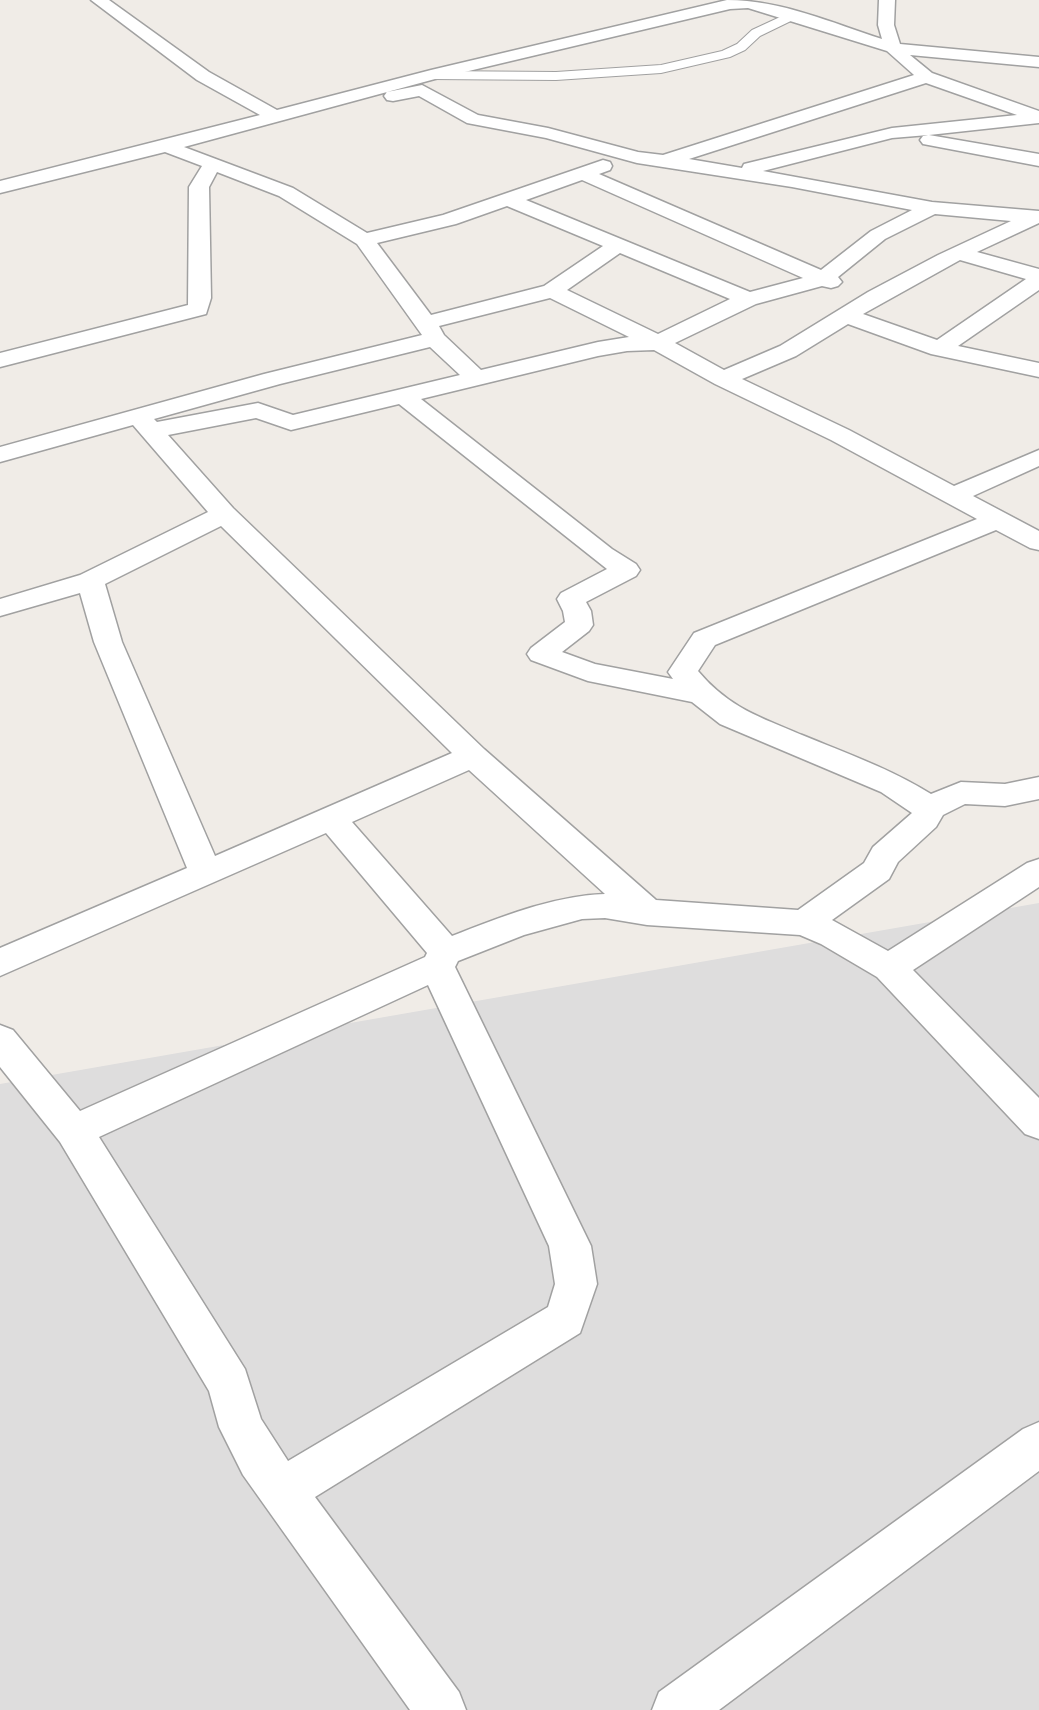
<!DOCTYPE html>
<html>
<head>
<meta charset="utf-8">
<style>
	body { margin:0 }
	canvas { display:block; background:#f0ece7 }
</style>
</head>
<body>
<canvas width="1039" height="1710"></canvas>
<script>
const ctx = document.querySelector('canvas').getContext('2d');
ctx.lineJoin = 'round';
function fill(path, color) { ctx.fillStyle = color; ctx.fill(path, 'evenodd'); }
function strokePath(path, color, width, dash) { ctx.strokeStyle = color; ctx.lineWidth = width; ctx.lineCap = dash ? 'butt' : 'round'; ctx.setLineDash(dash || []); ctx.stroke(path); }
fill(new Path2D(`
	M1039,903V1710H0V1084Z`), '#dedddd');
const service = new Path2D(`
	M793,11L797,12V18L760,36L745,50L730,57L661,73L556,80L431,79L424,75L431,71L556,72L661,65L722,51L737,44L752,30Z`);
const minor = new Path2D(`
	M91,0H109L209,72L277,110L431,70L727,0C781,0 832,23 882,39L878,25L879,0H895L894,25L900,44L1039,57V67L910,55L932,73L1039,111V123L929,135L1039,154V166L923,144L920,140L923,136L928,135L892,138L763,171L932,202L1039,211V223L977,252L1039,269V290L958,346L1039,363V377L931,354L848,324L796,356L742,379L849,430L954,486L1039,450V466L973,496L1039,531V550L1030,548L996,530L715,645L698,671C729,708 760,717 802,735C846,753 891,769 931,794L961,782L1005,784L1039,777V799L1005,806L965,804L943,815L936,827L898,862L889,879L832,920L888,951L1027,863L1039,859V887L913,970L1039,1098V1139L1025,1134L877,977L821,944L800,935L647,925L605,918L582,919L524,935L458,961L455,967L591,1246L597,1284L580,1333L315,1497L459,1692L466,1710H410L243,1475L219,1427L209,1391L60,1142L0,1067V1025L13,1030L80,1111L425,957L427,953L326,833L0,976V948L187,868L94,642L80,593L0,616V599L80,575L208,512L133,425L0,462V447L264,374L422,335L357,244L279,196L217,172L209,187L211,298L206,314L0,367V353L188,305L189,187L202,166L165,152L0,193V181L260,115L197,80ZM748,8L887,51L914,75L663,155L638,152L548,128L478,115L422,85L387,92L384,96L387,100L393,101L419,96L467,123L546,138L637,163L792,187L912,210L871,231L821,270L599,174L610,170L612,166L610,162L603,160L443,215L367,233L293,188L184,147L435,79L730,9ZM926,83L1017,115L892,128L744,164L742,168L689,159ZM582,180L803,278L750,292L526,200ZM507,206L603,246L544,286L431,315L377,243L456,224ZM935,214L1011,221L938,255L868,292L780,346L724,370L675,343L756,304L822,286L831,288L838,286L842,282L838,277L885,239ZM620,253L730,299L658,334L567,290ZM960,260L1026,279L937,340L863,314ZM550,298L629,337L598,342L481,370L444,335L439,326ZM430,347L460,375L293,415L258,403L157,422L154,419L280,384ZM654,350L715,384L831,440L977,519L694,633L668,672L673,679L595,664L562,652L589,631L593,625L591,611L586,602L636,576L640,570L636,564L612,549L421,399L598,356L627,351ZM399,404L607,569L561,593L557,599L563,611L565,622L531,648L527,654L531,660L588,681L692,702L720,724L881,792L912,813L873,847L864,863L798,910L656,900L484,749L233,508L168,435L256,418L291,430ZM221,526L452,753L215,856L122,642L105,584ZM469,770L605,894C552,896 501,917 452,936L352,822ZM428,985L549,1246L555,1284L548,1307L288,1461L261,1419L245,1369L99,1137Z
	M1039,1422V1471L719,1710H652L659,1692L1023,1429Z`);
strokePath(service, '#a1a1a1', 2);
strokePath(minor, '#a1a1a1', 3);
fill(service, '#fff');
fill(minor, '#fff');
</script>
</body>
</html>
